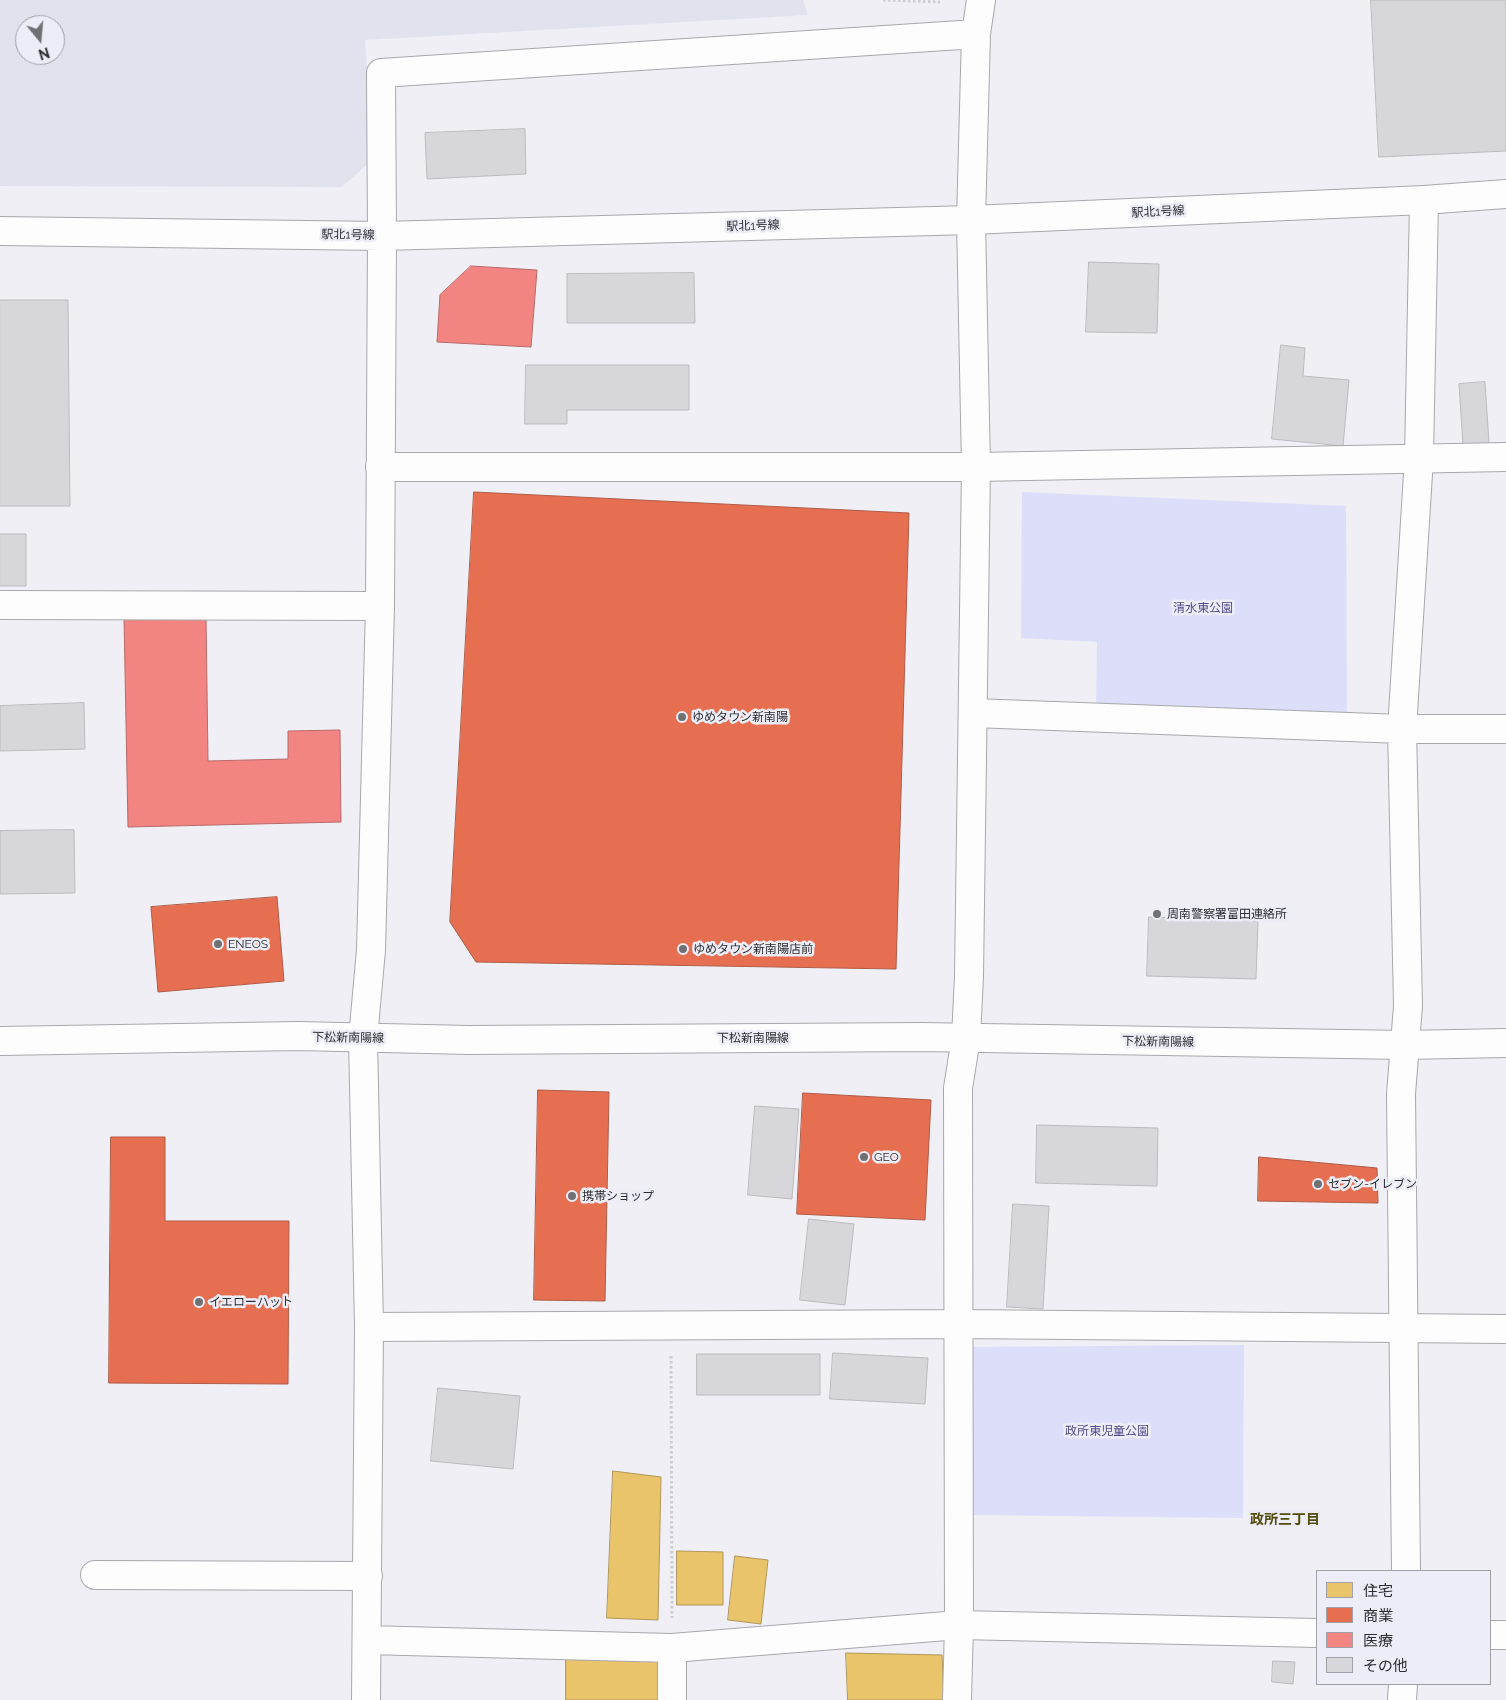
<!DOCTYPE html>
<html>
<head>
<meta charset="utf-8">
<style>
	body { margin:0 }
	#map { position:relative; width:1506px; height:1700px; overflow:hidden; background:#efeff5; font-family:Raleway,"Noto Sans JP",sans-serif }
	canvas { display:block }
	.legend { position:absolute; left:1316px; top:1570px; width:175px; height:115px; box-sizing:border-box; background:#ededf7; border:1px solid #a0a0a7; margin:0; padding:6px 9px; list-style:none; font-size:15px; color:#2c2d30 }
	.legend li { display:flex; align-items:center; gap:10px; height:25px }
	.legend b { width:25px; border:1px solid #a0a0a7 }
	.north { position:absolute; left:15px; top:15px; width:50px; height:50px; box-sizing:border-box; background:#ededf7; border:1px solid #a0a0a7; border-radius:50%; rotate:163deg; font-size:14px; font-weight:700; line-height:20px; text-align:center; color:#2c2d30 }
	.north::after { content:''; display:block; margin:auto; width:18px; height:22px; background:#707175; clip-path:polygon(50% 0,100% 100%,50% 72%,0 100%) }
</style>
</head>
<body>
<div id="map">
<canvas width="1506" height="1700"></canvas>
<ul class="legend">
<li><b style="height:14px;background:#e9c46a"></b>住宅</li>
<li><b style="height:14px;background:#e76f51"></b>商業</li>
<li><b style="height:14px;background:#f28482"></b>医療</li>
<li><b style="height:14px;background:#d6d6db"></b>その他</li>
</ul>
<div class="north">N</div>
</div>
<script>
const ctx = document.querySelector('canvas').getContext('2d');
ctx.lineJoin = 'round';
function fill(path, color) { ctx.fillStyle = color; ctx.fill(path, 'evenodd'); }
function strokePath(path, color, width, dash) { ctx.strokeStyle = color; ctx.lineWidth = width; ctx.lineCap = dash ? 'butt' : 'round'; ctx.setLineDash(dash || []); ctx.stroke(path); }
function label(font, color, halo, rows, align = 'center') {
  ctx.font = font + ' Raleway,"Noto Sans JP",sans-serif'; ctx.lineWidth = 5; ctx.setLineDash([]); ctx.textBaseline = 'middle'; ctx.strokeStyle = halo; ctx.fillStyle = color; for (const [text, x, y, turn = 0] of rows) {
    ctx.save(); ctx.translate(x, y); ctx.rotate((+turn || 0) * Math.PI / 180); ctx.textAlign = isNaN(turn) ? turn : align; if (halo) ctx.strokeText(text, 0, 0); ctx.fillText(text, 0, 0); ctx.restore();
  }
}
fill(new Path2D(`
	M0,0H803L808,15L365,40L374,158L342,187L0,186ZM25,25H55V55H25Z`), '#e1e2ee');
fill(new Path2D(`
	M1022,492L1346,506L1347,721L1096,712L1097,642L1021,638Z
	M1244,1345L1243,1518L969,1515V1347Z`), '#dddef9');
const homes = new Path2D(`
	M613,1471L661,1477L658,1620L607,1618Z
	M677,1551L723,1552V1605H677Z
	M735,1556L768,1560L761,1624L728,1620Z
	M846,1653L942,1655L944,1700H848Z
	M566,1655H663L665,1700H566Z`);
fill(homes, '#e9c46a');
strokePath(homes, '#b09759', 1);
const shops = new Path2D(`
	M474,492L909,513L896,969L476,962L450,922Z
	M277,897L284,981L158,992L151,907Z
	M538,1090L609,1092L605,1301L534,1300Z
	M803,1093L931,1100L925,1220L797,1214Z
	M111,1137H165V1221H289L288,1384L109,1383Z
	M1259,1157L1377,1168L1378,1203L1258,1201Z`);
fill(shops, '#e76f51');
strokePath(shops, '#af5b47', 1);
const health = new Path2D(`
	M471,266L537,270L531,347L437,342L440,295Z
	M206,616L208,761L288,759V731L340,730L341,822L128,827L124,617Z`);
fill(health, '#f28482');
strokePath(health, '#b76a69', 1);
const building = new Path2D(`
	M1371,0H1506V151L1379,157Z
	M525,129L526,174L427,179L425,133Z
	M1089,262L1159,264L1157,333L1086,332Z
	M694,273L695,323H567V274Z
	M0,300H68L70,506H0Z
	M1281,345L1305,348L1303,376L1349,380L1343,446L1272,439Z
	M526,365H689V410H567V424H525Z
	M1485,382L1489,443L1463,445L1459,384Z
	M0,534H26V586H0Z
	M84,703L85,749L0,751V706Z
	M74,830L75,893L0,894V831Z
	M1149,917L1258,921L1256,979L1147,976Z
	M755,1106L799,1109L792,1199L748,1195Z
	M1037,1125L1158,1128L1157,1186L1036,1183Z
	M1013,1204L1049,1206L1043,1309L1007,1307Z
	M809,1219L854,1224L845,1305L800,1300Z
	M833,1353L928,1358L925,1404L830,1399Z
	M697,1354H820V1395H697Z
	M438,1388L520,1396L513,1469L431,1461Z
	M1273,1661L1295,1662L1293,1684L1272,1682Z`);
fill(building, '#d6d6db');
strokePath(building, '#bbbbbf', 1);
const minor = new Path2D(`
	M382,236L381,73L976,34
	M380,467H976L1506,457
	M976,467L971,220L976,34L981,0
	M0,605L380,606
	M973,713L1402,729H1506
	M369,1327L959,1324L1506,1329
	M1406,1571L1401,1094L1408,1006L1402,729L1419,458L1424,200
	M95,1575L368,1576
	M672,1648V1700
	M957,1700L959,1625L958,1088L966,1038
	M1402,1700L1403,1684`);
const tertiary = new Path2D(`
	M0,231L382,236L971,220L1424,200L1506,194
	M966,1038L969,976L976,467
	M1490,1635H1506
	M367,1640L672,1648L959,1625L1317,1633
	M366,1700L369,1327L363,1038L371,950L380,606L382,236`);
const secondary = new Path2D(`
	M0,1041L298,1036L468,1040L922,1037L1405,1045L1506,1043`);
strokePath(minor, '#a8a8ac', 30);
strokePath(tertiary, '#a8a8ac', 30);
strokePath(secondary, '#a8a8ac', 30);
strokePath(new Path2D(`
	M883,0L940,2
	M671,1356L672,1618`), '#ceced0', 3, [2.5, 2.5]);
strokePath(minor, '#fdfdfe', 28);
strokePath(tertiary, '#fdfdfe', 28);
strokePath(secondary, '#fdfdfe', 28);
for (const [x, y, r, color] of [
	[682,717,5,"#707175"],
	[1157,914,5,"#707175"],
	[218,944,5,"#707175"],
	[683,949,5,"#707175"],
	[864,1157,5,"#707175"],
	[1318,1184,5,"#707175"],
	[572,1196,5,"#707175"],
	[199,1302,5,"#707175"]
]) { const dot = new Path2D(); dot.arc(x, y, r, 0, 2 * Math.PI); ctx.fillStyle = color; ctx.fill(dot); strokePath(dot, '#ededf7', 2); }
label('12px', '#2c2d30', '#ededf7', [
	["駅北1号線",1158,212,-3],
	["駅北1号線",753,226,-2],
	["駅北1号線",348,235,1],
	["下松新南陽線",348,1038,1],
	["下松新南陽線",753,1038],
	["下松新南陽線",1158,1042,1]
]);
label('12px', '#4f4c88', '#ededf7', [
	["清水東公園",1203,608],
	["政所東児童公園",1107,1431]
]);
label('12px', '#2c2d30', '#ededf7', [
	["ゆめタウン新南陽",692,717],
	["周南警察署富田連絡所",1167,914],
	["ENEOS",228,944],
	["ゆめタウン新南陽店前",693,949],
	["GEO",874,1157],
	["セブン-イレブン",1328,1184],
	["携帯ショップ",582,1196],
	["イエローハット",209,1302]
], 'left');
label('bold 14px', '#524c0d', '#ededf7', [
	["政所三丁目",1285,1520]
]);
</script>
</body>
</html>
